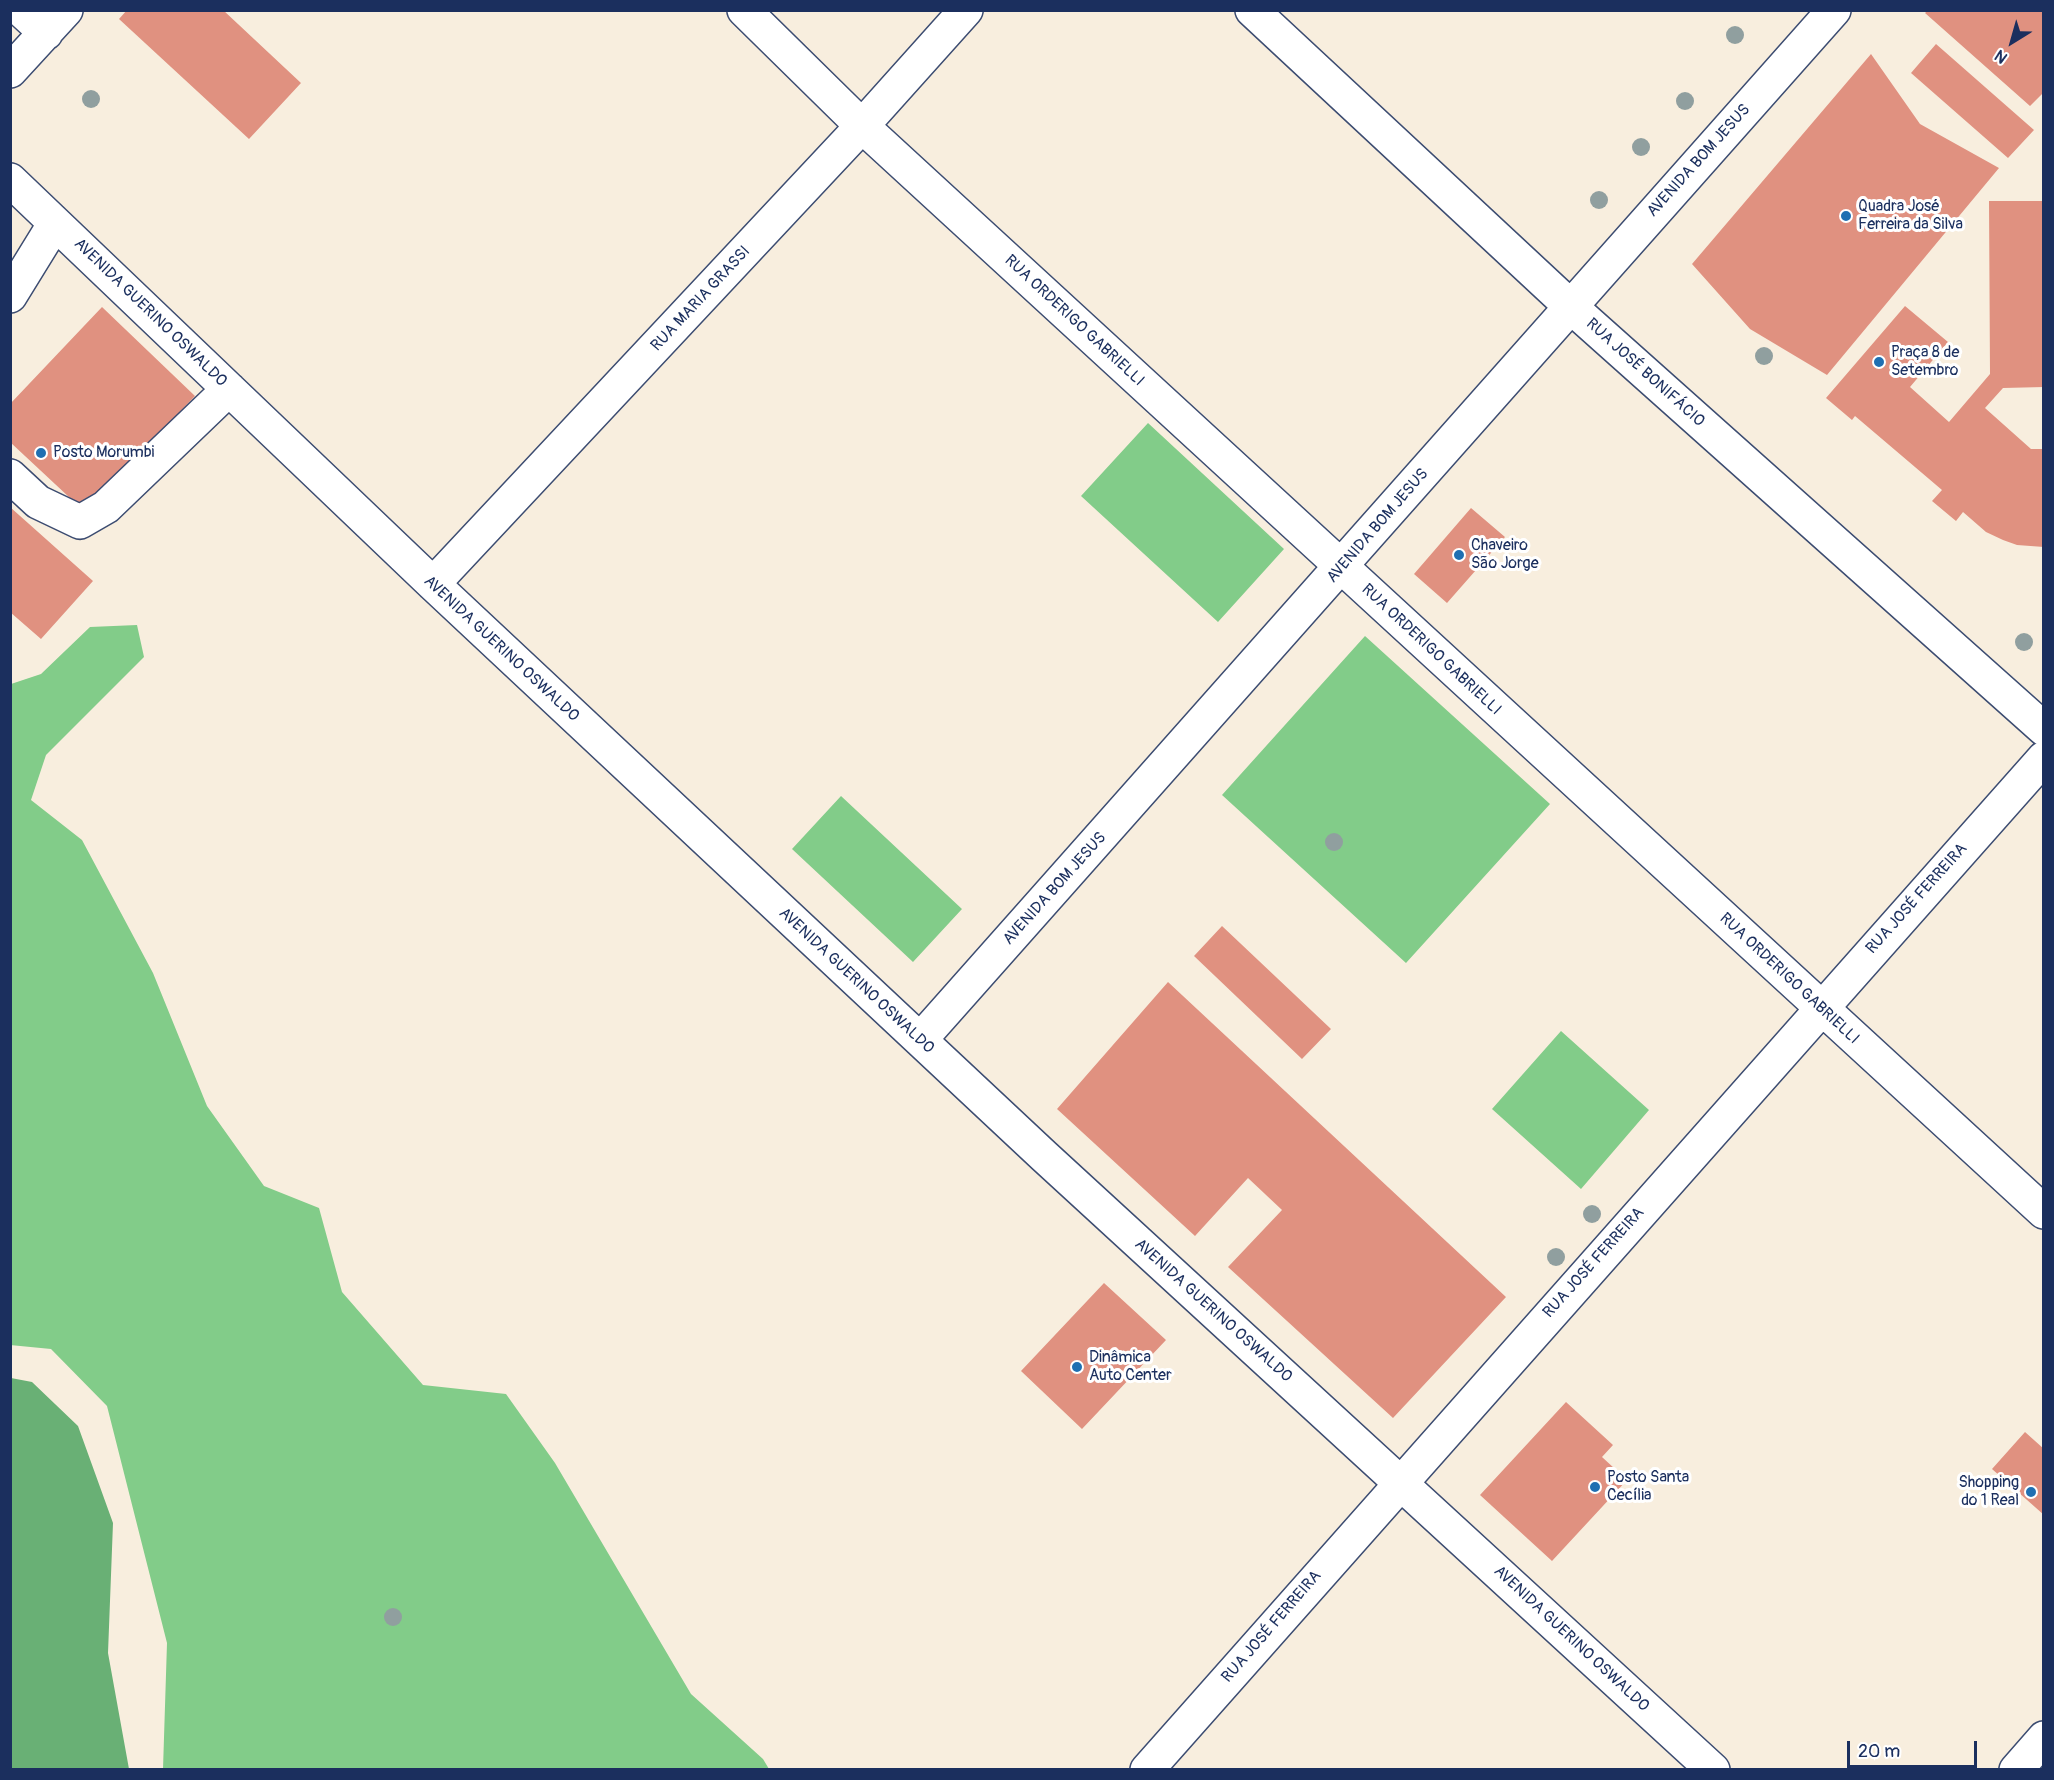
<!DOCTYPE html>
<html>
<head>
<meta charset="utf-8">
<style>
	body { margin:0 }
	#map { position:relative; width:2054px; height:1780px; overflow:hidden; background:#f8eede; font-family:Pangolin,sans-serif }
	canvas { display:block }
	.frame { position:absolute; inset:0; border:12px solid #1b2f5e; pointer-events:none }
	.north { position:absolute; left:1982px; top:12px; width:60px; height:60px; -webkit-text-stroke:4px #fff; paint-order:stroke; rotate:217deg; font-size:16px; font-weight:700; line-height:24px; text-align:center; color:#1b2f5e }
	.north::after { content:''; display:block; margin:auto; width:21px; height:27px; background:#1b2f5e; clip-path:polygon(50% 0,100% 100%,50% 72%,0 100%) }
	.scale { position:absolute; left:1847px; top:1741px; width:130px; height:27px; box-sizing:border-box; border:3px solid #1b2f5e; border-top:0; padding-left:8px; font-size:18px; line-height:21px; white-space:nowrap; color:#1b2f5e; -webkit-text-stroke:4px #fff; paint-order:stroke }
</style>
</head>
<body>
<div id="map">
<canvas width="2054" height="1780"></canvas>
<div class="frame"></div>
<div class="north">N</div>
<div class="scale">20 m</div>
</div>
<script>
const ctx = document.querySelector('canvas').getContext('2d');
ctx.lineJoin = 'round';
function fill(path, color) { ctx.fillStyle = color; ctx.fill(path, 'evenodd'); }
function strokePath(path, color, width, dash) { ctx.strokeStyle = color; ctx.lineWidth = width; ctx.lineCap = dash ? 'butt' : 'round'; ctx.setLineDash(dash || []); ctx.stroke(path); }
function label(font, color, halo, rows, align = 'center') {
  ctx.font = font + ' Pangolin,sans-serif'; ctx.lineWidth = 6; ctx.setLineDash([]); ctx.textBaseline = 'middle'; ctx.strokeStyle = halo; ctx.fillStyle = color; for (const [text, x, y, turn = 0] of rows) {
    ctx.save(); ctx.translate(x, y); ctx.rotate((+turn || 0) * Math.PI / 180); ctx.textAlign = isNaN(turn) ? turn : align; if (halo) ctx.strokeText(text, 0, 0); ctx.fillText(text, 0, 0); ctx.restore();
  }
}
fill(new Path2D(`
	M1148,423L1284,549L1218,622L1081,496Z
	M137,625L144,657L46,755L31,800L82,840L153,973L207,1106L264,1186L319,1208L342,1292L423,1385L506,1394L555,1463L691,1694L763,1759L769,1769H163L167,1643L107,1406L51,1349L10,1345L11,684L41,674L90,627Z
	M1365,636L1550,804L1406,963L1222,795Z
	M841,796L962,909L913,962L792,849Z
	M1561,1031L1649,1110L1581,1189L1492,1109Z`), '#82cc89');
fill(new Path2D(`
	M11,1378L32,1382L78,1426L113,1523L108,1653L129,1769H11Z`), '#69b075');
fill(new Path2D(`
	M127,10H223L301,83L249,139L119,19Z
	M1928,10H2044V92L2030,106L1925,13Z
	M1936,44L2034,130L2008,158L1911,73Z
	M1871,54L1920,124L1999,168L1827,375L1750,329L1692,264Z
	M1989,201H2044V387L2003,388L1985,408L2031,449H2044V547L2017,545L2003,540L1986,532L1963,512L1956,521L1932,501L1942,490L1855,416L1852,420L1826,398L1905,306L1948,342L1910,387L1949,422L1990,374Z
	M102,307L195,396L85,512L10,442V404Z
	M10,507L93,581L41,639L10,612Z
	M1471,508L1505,537L1447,603L1414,574Z
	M1222,926L1331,1029L1302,1059L1194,956Z
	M1168,982L1506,1297L1393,1418L1228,1267L1282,1210L1248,1178L1195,1236L1057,1109Z
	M1104,1283L1166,1340L1082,1429L1021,1371Z
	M1566,1402L1613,1445L1602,1457L1627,1480L1552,1561L1480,1495Z
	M2025,1432L2044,1449V1515L1992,1469Z`), '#e09180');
const minor = new Path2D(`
	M21,10L46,33
	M744,10L862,126L2044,1212
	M1252,10L1570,306L2044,729
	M10,71L66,10
	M10,180L433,584L1044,1156L1713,1770
	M10,296L55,223
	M10,476L38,502L80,522L106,507L229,389
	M433,584L862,126L966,10
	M920,1040L1834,10
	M1147,1770L2044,758
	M2016,1770L2044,1738`);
strokePath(minor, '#3c4c71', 36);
strokePath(minor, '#fff', 33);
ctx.fillStyle = '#909f9f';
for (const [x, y] of [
	[1735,35],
	[91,99],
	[1685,101],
	[1641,147],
	[1599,200],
	[1764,356],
	[2024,642],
	[1334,842],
	[1592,1214],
	[1556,1257],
	[393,1617]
]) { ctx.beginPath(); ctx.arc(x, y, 9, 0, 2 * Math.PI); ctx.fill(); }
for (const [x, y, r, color] of [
	[1846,216,6,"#1f6fb2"],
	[1879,362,6,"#1f6fb2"],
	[41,453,6,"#1f6fb2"],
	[1459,555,6,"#1f6fb2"],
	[1077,1367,6,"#1f6fb2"],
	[1595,1487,6,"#1f6fb2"],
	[2031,1492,6,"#1f6fb2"]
]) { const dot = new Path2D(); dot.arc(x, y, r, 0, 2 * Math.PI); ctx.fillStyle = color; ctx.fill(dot); strokePath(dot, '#fff', 2); }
label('16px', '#1b2f5e', '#fff', [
	["AVENIDA BOM JESUS",1699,161,-48],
	["RUA MARIA GRASSI",701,299,-47],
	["AVENIDA GUERINO OSWALDO",150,313,44],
	["RUA ORDERIGO GABRIELLI",1074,321,43],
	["RUA JOSÉ BONIFÁCIO",1645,373,42],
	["AVENIDA BOM JESUS",1378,526,-49],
	["AVENIDA GUERINO OSWALDO",501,649,43],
	["RUA ORDERIGO GABRIELLI",1431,650,43],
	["AVENIDA BOM JESUS",1055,889,-48],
	["RUA JOSÉ FERREIRA",1917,899,-48],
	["RUA ORDERIGO GABRIELLI",1789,979,43],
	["AVENIDA GUERINO OSWALDO",856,981,43],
	["RUA JOSÉ FERREIRA",1594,1263,-48],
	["AVENIDA GUERINO OSWALDO",1213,1311,42],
	["RUA JOSÉ FERREIRA",1272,1627,-49],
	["AVENIDA GUERINO OSWALDO",1571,1639,43]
]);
label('16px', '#1b2f5e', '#fff', [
	["Quadra José",1858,207],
	["Ferreira da Silva",1858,225],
	["Praça 8 de",1891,353],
	["Setembro",1891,371],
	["Posto Morumbi",53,453],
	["Chaveiro",1471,546],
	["São Jorge",1471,564],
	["Dinâmica",1089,1358],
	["Auto Center",1089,1376],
	["Posto Santa",1607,1478],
	["Cecília",1607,1496],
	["Shopping",2019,1483,"right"],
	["do 1 Real",2019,1501,"right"]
], 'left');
</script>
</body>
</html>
